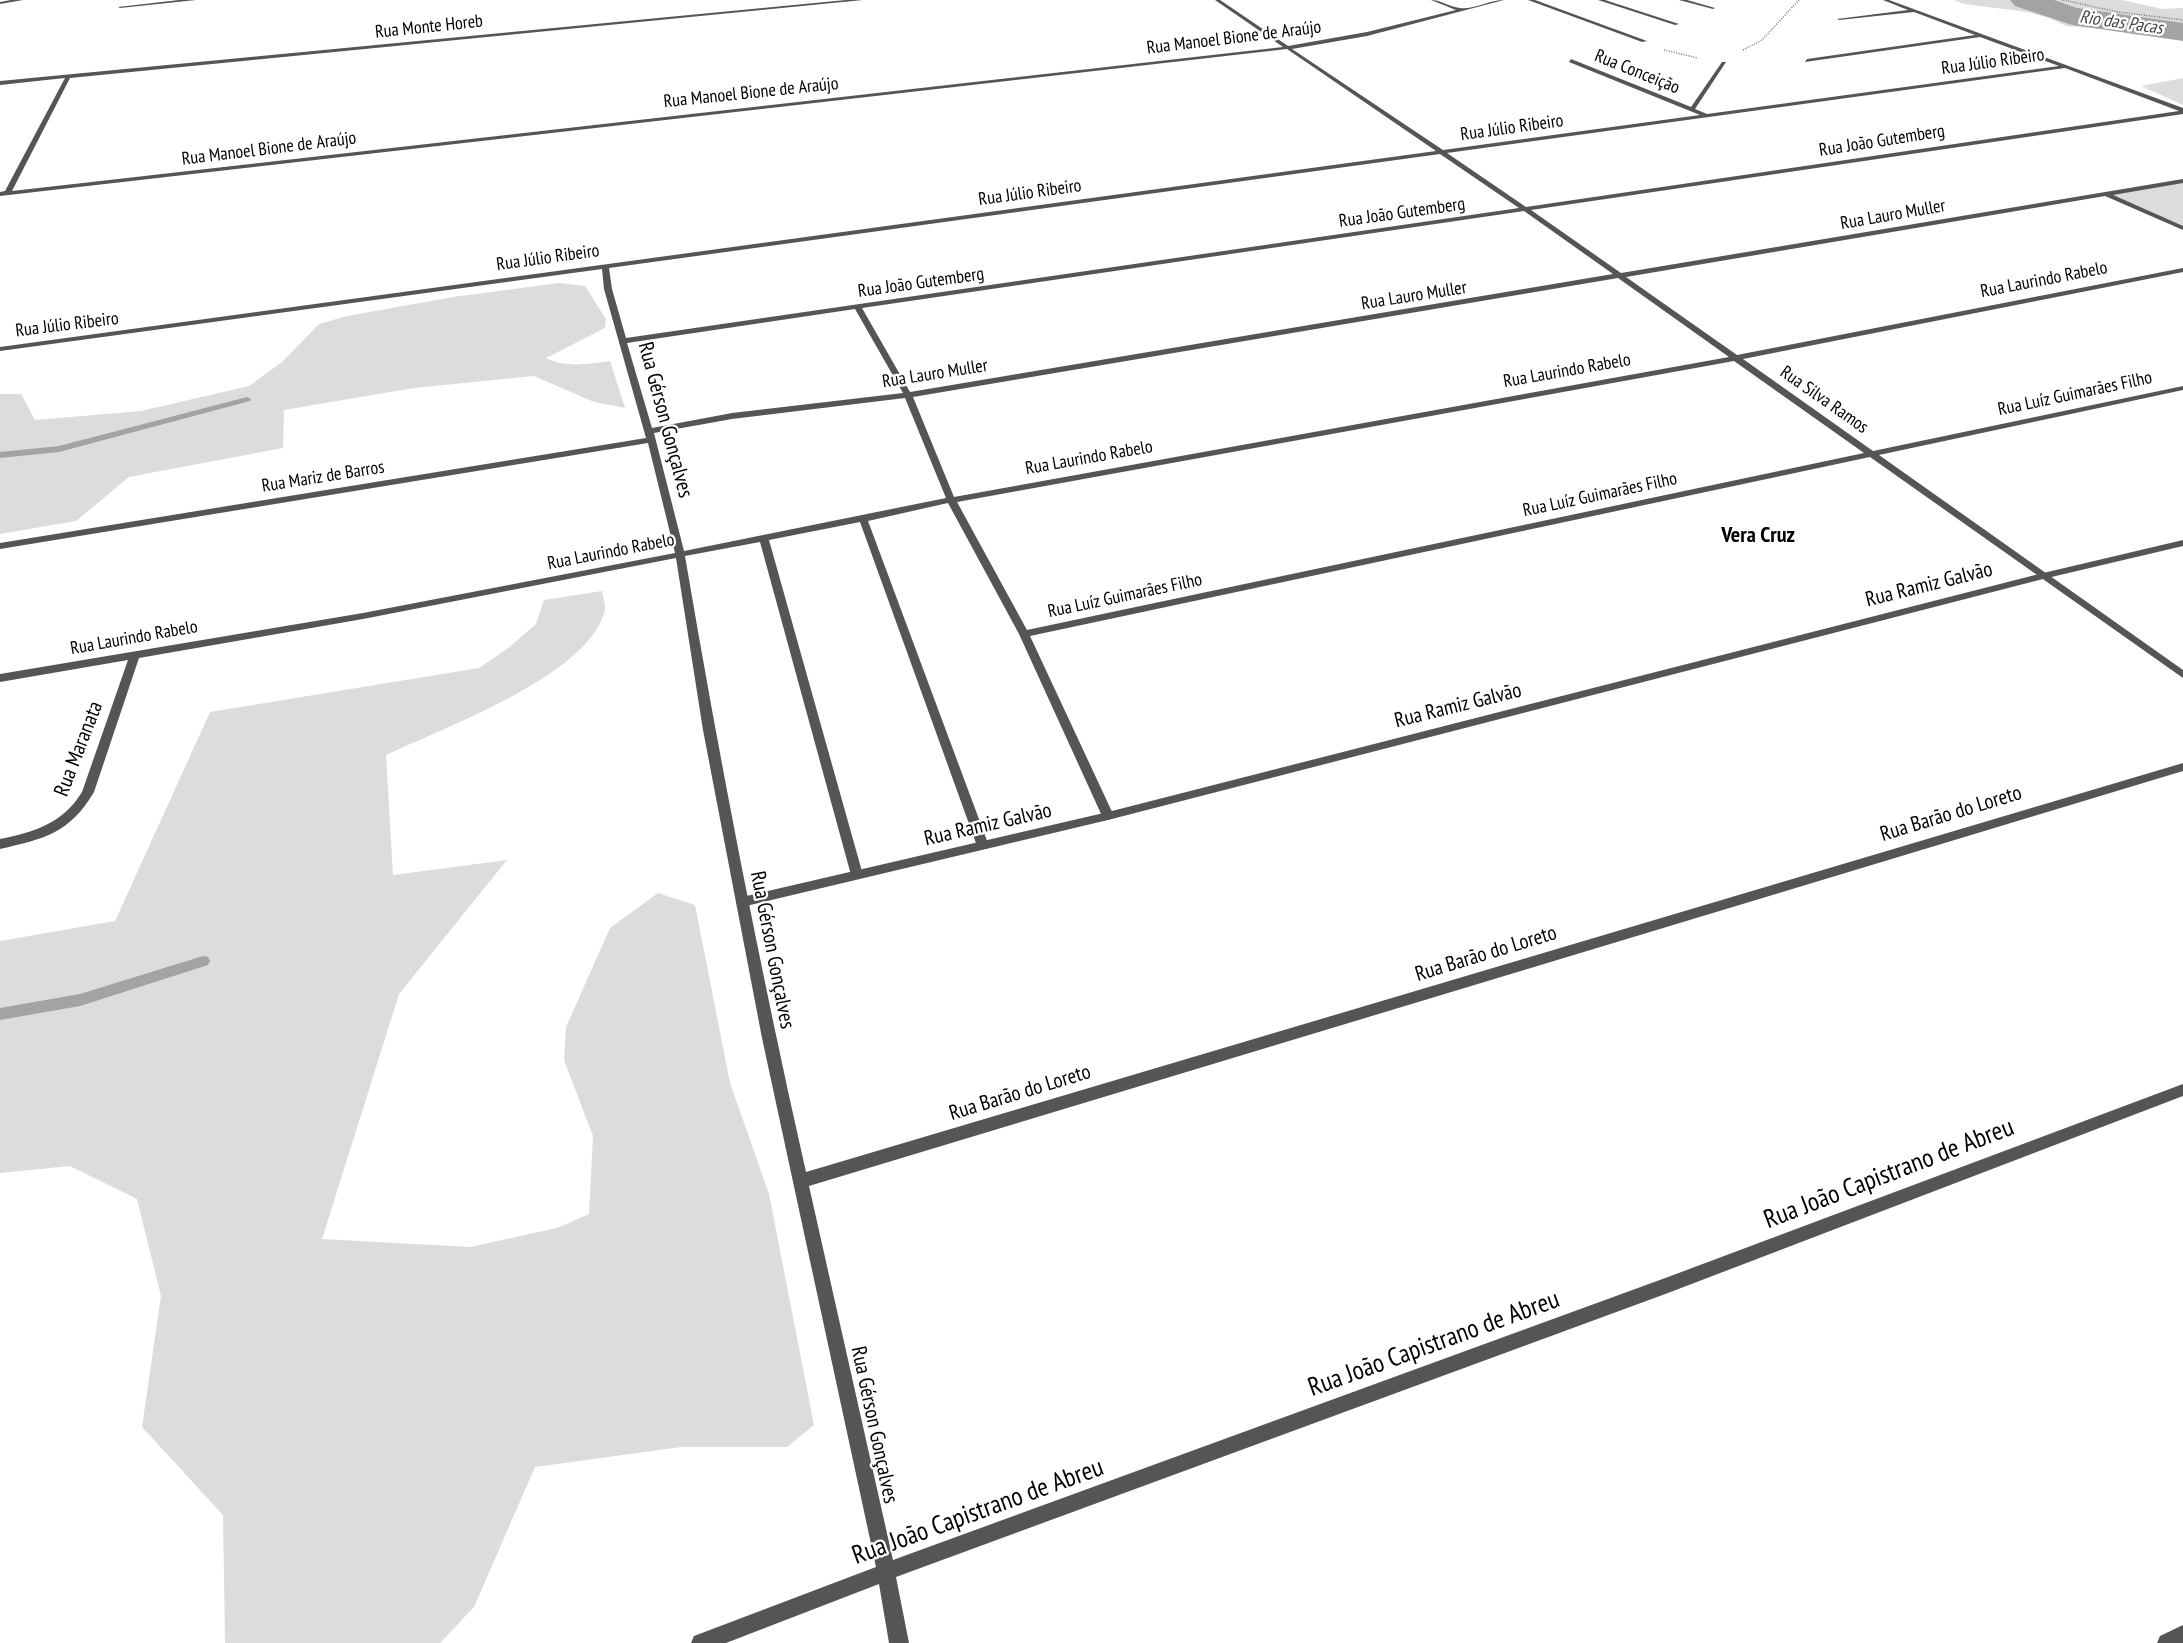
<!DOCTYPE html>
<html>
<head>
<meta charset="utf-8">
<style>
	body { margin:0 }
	canvas { display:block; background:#fff }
</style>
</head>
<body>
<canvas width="2183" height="1643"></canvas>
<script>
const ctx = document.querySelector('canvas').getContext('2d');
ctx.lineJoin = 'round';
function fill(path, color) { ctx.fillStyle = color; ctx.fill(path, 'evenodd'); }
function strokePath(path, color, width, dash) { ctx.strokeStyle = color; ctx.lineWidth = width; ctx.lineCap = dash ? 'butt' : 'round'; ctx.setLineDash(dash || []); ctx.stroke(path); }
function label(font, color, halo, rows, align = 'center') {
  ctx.font = font + ' "PT Sans Narrow",sans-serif'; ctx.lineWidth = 4.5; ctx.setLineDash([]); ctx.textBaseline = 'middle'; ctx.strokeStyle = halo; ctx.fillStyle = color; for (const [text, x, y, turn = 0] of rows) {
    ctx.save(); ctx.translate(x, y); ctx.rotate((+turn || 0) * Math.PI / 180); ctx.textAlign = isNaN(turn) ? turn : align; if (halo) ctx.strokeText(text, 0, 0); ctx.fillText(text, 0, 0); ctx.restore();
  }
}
fill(new Path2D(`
	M1954,0H2122L2163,9L2183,8V38L2175,35H2136L2114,30L2066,26L2049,18L2027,12L1964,4Z
	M2183,78V105L2141,86Z
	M2183,181V228L2104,193Z
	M559,283L585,286L606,319L605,328L546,358C566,368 588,364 610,361L625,408L594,402L534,376L414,388L284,410L283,448L129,477L76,521L0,534V394H21L35,420L141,411L249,386L282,362L319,324L347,316L453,297Z
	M602,591C603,597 606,605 605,610C590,675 443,728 386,755L393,875L507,860L399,994L322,1239L470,1247L557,1228L589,1214L593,1136L564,1060L566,1027L610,928L658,893L695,905L730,1083L769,1194L814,1425L787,1447H681L535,1467L474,1607L440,1643H225L223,1515L142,1427L161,1296L137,1199L70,1166L0,1173V941L115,921L210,712L479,668L507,649L536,624L544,600Z`), '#dcdcdc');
fill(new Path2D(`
	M247,397L251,399L250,401L59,452L0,458V452L59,446Z
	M203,956L208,957L210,961L208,965L80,1006L0,1020V1008L80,994Z`), '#a3a3a3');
fill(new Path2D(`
	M2010,0H2054L2077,8L2183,23V41L2072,25L2015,6Z`), '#a3a3a3');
strokePath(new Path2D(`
	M2063,0L2118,12L2183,20
	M1664,50L1698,58
	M1743,50L1762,40L1799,0`), '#777', 1.5, [1, 1.5]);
fill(new Path2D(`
	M11,0H23L0,4V2Z
	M179,0H196L120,8L118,7Z
	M846,0H863L70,78L12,191L1283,47L1215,0H1220L1288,46L1367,32L1456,10L1431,0C1441,0 1449,7 1460,8C1472,10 1490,0 1504,0L1367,36L1292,49L1443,150L1700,115L1569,62L1571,59L1691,107L1722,62H1726L1695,109L1707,114L2059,66L1980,37L1805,62L1807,59L1975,35L1914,12L1839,20L1837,19L1908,10L1883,0H1889L2183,108V114L1531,210L1621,273L2183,179V183L2113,195L2183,226V230L2105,196L1626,277L1737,355L2183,268V272L1743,359L1873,451L2183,386V390L1879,455L2183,670V678L1870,457L1030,636L1114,816L1108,820L1102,816L1019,634L948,503L868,521L989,846L987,849H979L977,846L860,522L769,540L863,875L861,878H853L851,875L760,542L685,556C720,763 760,968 806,1172L2183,763V771L809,1186L893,1560L1668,1277L2183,1084V1096L1668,1293L896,1577L909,1643H889L879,1584L726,1643H691L694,1636L876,1567L762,1038L703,730L676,558L363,619L139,658L94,792C70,833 44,839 0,849V839C35,832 63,823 82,792L128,660L0,682V674L363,613L675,553L648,443L0,549V543L646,438L604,289L602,269L0,351V347L1436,151L1287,49L0,196V192L5,191L65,78L0,85V81ZM2065,68L2179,111L1526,207L1447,153ZM1440,154L1519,208L626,338L612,289L609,268ZM1524,211L1613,274L910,392L862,308ZM1618,278L1729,357L954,497L913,397ZM855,309L903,393L732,413L652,428L627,343ZM1734,361L1864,453L1027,630L957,502ZM905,398L946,498L684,551L654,433L732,419Z
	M1528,0H1535L1647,41L1642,42Z
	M1598,0H1605L1679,24L1675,25Z
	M1679,0H1687L1715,8L1713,9Z
	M2183,1625V1643H2157L2160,1636Z`), '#555');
fill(new Path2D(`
	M2183,540V546L2043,579L1108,820L742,907L738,905L736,902L738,899L742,897L1108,812L2039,574Z`), '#555');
label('italic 18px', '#444', '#fff', [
	["Rio das Pacas",2121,23,8]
]);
label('18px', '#000', '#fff', [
	["Rua Monte Horeb",429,27,-6],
	["Rua Manoel Bione de Araújo",1234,38,-7],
	["Rua Júlio Ribeiro",1993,62,-8],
	["Rua Conceição",1637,72,22],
	["Rua Manoel Bione de Araújo",751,93,-6],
	["Rua Júlio Ribeiro",1512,128,-8],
	["Rua João Gutemberg",1882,141,-9],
	["Rua Manoel Bione de Araújo",269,149,-7],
	["Rua Júlio Ribeiro",1030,193,-8],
	["Rua João Gutemberg",1402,213,-8],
	["Rua Lauro Muller",1893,215,-10],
	["Rua Júlio Ribeiro",548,258,-8],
	["Rua Laurindo Rabelo",2044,280,-11],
	["Rua João Gutemberg",921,283,-8],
	["Rua Lauro Muller",1414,296,-9],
	["Rua Júlio Ribeiro",67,325,-7],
	["Rua Laurindo Rabelo",1567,371,-10],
	["Rua Lauro Muller",935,374,-9],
	["Rua Luíz Guimarães Filho",2075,394,-12],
	["Rua Silva Ramos",1824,400,35],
	["Rua Laurindo Rabelo",1089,458,-10],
	["Rua Mariz de Barros",323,477,-9],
	["Rua Luíz Guimarães Filho",1600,495,-12],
	["Rua Laurindo Rabelo",611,552,-11],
	["Rua Luíz Guimarães Filho",1125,596,-12],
	["Rua Laurindo Rabelo",134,638,-10]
]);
label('21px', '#000', '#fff', [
	["Rua Gérson Gonçalves",665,420,75],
	["Rua Ramiz Galvão",1929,585,-14],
	["Rua Ramiz Galvão",1458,706,-14],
	["Rua Maranata",79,749,-69],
	["Rua Barão do Loreto",1951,814,-17],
	["Rua Ramiz Galvão",988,825,-13],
	["Rua Gérson Gonçalves",772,950,79],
	["Rua Barão do Loreto",1486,954,-17],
	["Rua Barão do Loreto",1020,1093,-17],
	["Rua Gérson Gonçalves",874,1425,78]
]);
label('bold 22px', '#000', '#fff', [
	["Vera Cruz",1758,536]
]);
label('26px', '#000', '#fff', [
	["Rua João Capistrano de Abreu",1889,1174,-21],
	["Rua João Capistrano de Abreu",1434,1344,-20],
	["Rua João Capistrano de Abreu",978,1512,-20]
]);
</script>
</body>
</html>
